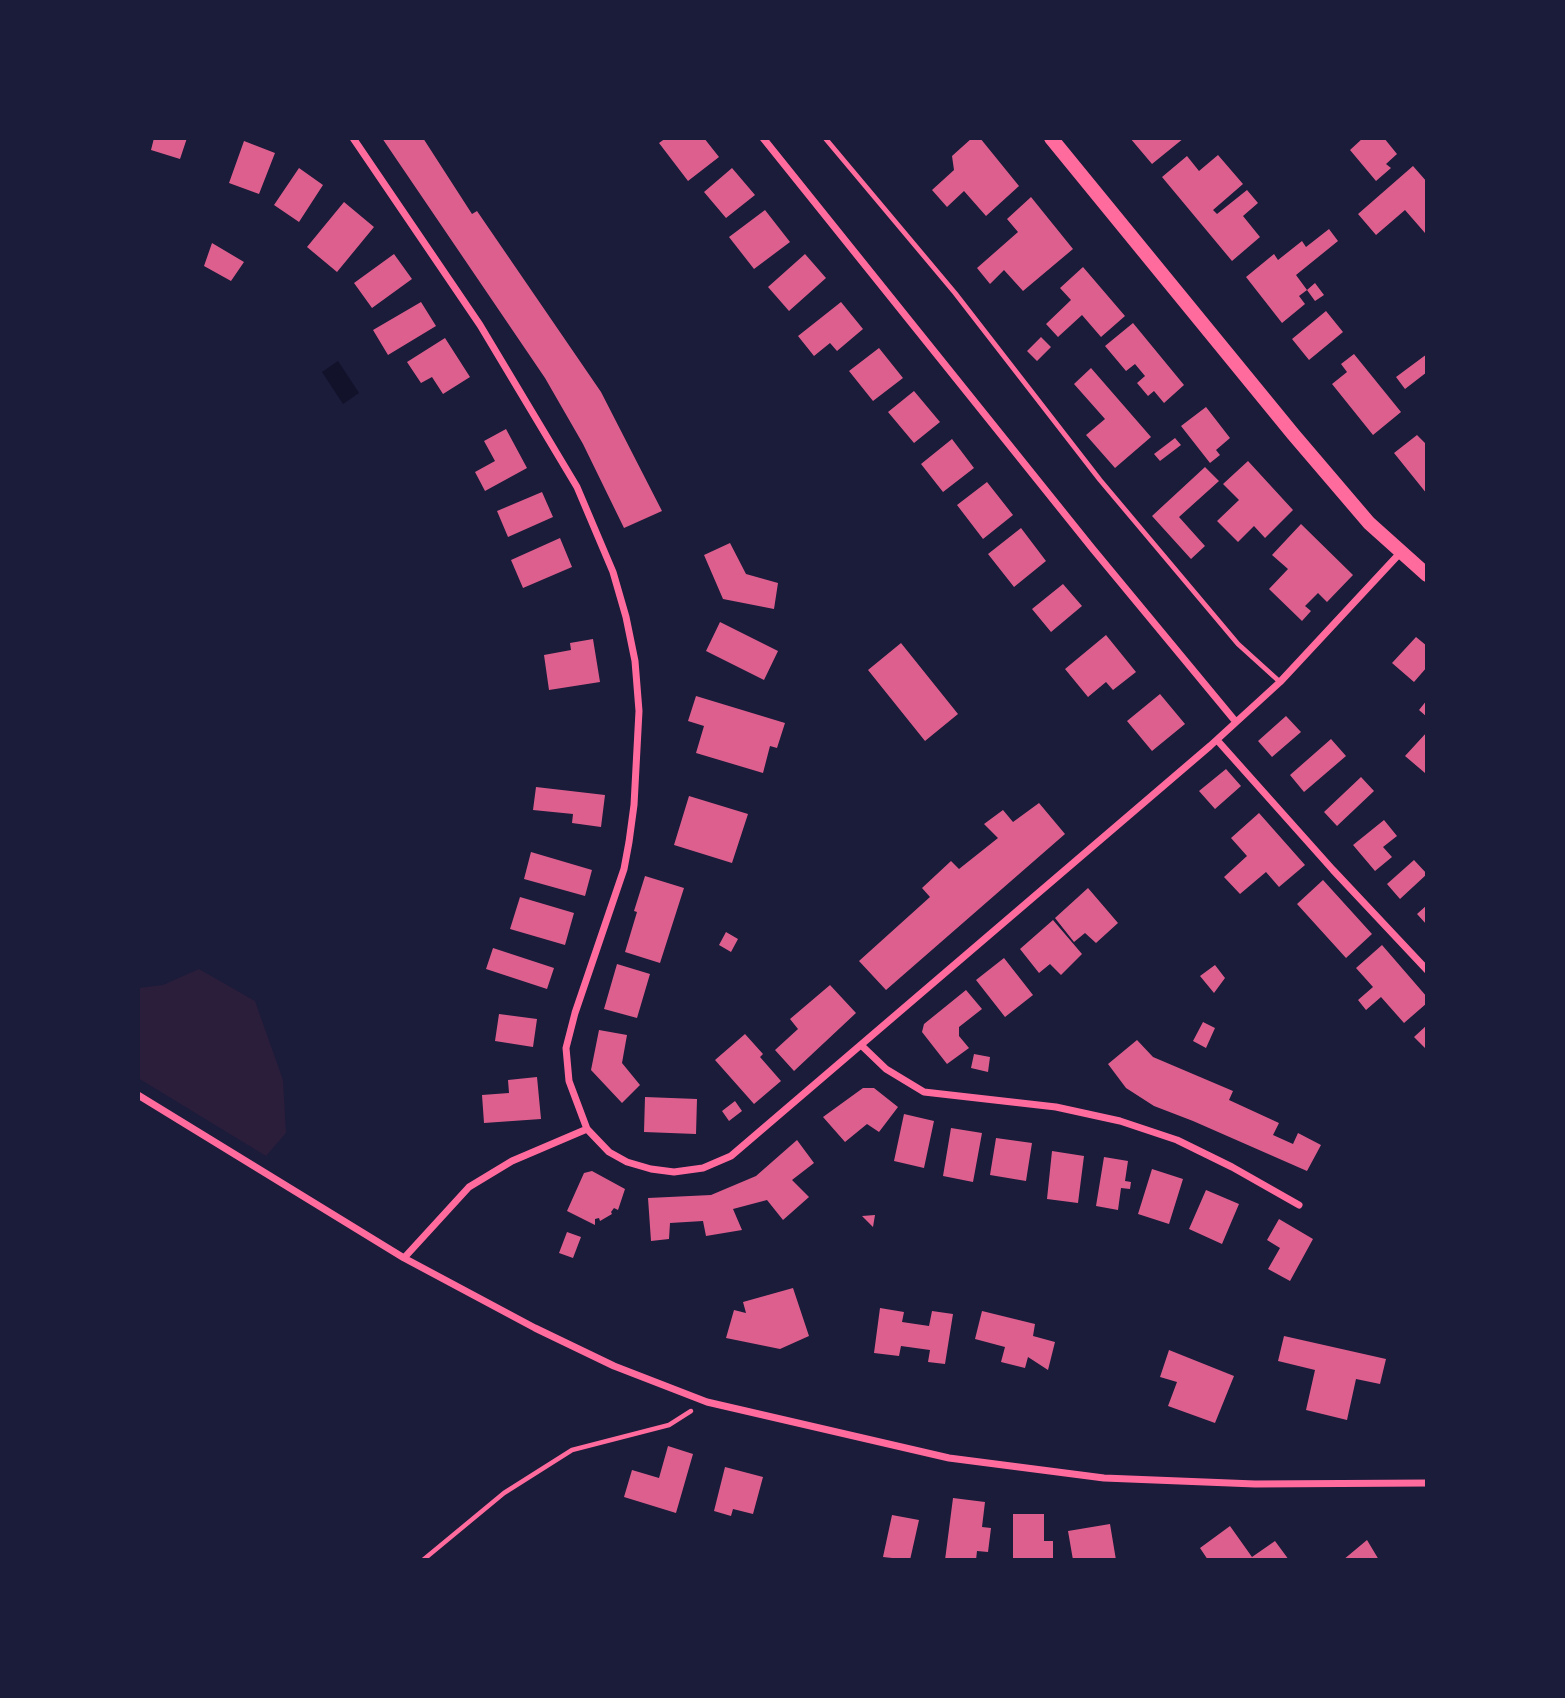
<!DOCTYPE html>
<html>
<head>
<meta charset="utf-8">
<style>
	body { margin:0 }
	#map { position:relative; width:1565px; height:1698px; overflow:hidden; background:#1b1b3a; font-family:"Libre Baskerville",serif }
	canvas { display:block }
	.frame { position:absolute; inset:0; border:140px solid #1b1b3a; pointer-events:none }
</style>
</head>
<body>
<div id="map">
<canvas width="1565" height="1698"></canvas>
<div class="frame"></div>
</div>
<script>
const ctx = document.querySelector('canvas').getContext('2d');
ctx.lineJoin = 'round';
function fill(path, color) { ctx.fillStyle = color; ctx.fill(path, 'evenodd'); }
function strokePath(path, color, width, dash) { ctx.strokeStyle = color; ctx.lineWidth = width; ctx.lineCap = dash ? 'butt' : 'round'; ctx.setLineDash(dash || []); ctx.stroke(path); }
fill(new Path2D(`
	M199,969L255,1001L283,1080L286,1133L266,1156L138,1078V988L163,985Z`), '#2a1e3b');
fill(new Path2D(`
	M338,361L359,393L343,404L322,372Z`), '#12122b');
fill(new Path2D(`
	M154,138H187L180,159L151,150Z
	M382,138H423L472,214L477,211L601,392L662,511L624,528L583,444L545,378Z
	M666,138H704L719,157L688,181L659,143Z
	M972,138H980L1019,186L986,216L964,191L947,207L932,190L954,170L952,156Z
	M1130,138H1184L1152,164Z
	M1363,138H1384L1397,154L1386,164L1391,168L1376,181L1350,150Z
	M244,141L275,153L259,194L229,183Z
	M1218,155L1243,184L1213,210L1217,214L1247,190L1258,203L1243,216L1260,237L1232,261L1162,177L1187,156L1199,171Z
	M1413,166L1427,182V231L1425,233L1405,210L1376,235L1358,214Z
	M299,168L323,185L299,222L274,205Z
	M732,168L755,195L726,218L704,192Z
	M1031,197L1073,249L1023,291L1004,270L990,284L977,268L1018,232L1007,219Z
	M344,202L374,227L337,272L307,247Z
	M765,210L790,242L754,269L729,237Z
	M1329,229L1338,241L1296,275L1307,290L1315,283L1324,295L1315,301L1307,290L1299,296L1305,304L1282,323L1246,277L1274,254L1278,260L1302,241L1306,247Z
	M212,243L244,262L231,281L204,266Z
	M394,254L412,279L372,308L354,283Z
	M805,254L826,278L789,311L768,287Z
	M1083,267L1125,316L1101,337L1082,315L1058,337L1046,324L1071,300L1060,288Z
	M421,302L436,326L388,355L373,330Z
	M841,302L863,329L837,351L830,343L814,356L798,336Z
	M1326,311L1343,332L1309,360L1292,339Z
	M1133,323L1184,385L1164,403L1154,391L1148,396L1137,383L1145,376L1135,364L1126,371L1105,346Z
	M1041,337L1051,347L1037,361L1027,351Z
	M445,338L470,377L443,394L432,377L421,383L407,362Z
	M879,348L903,378L873,401L849,371Z
	M1354,354L1401,412L1373,435L1332,384L1347,372L1341,364Z
	M1427,354V372L1405,389L1396,377Z
	M1091,368L1151,437L1115,468L1086,435L1105,419L1074,384Z
	M914,391L940,422L914,443L888,412Z
	M1206,407L1230,438L1216,450L1220,455L1210,463L1181,426Z
	M506,429L527,468L485,491L475,472L495,461L484,441Z
	M1417,435L1427,445V494L1394,453Z
	M1175,438L1181,445L1160,461L1154,454Z
	M952,439L974,468L943,492L921,464Z
	M1248,461L1293,510L1265,538L1254,526L1238,542L1217,521L1239,500L1223,484Z
	M1205,467L1219,481L1179,517L1205,546L1191,559L1152,516Z
	M987,482L1013,515L983,539L957,505Z
	M542,492L553,517L508,537L497,511Z
	M1301,524L1353,575L1327,602L1318,593L1305,606L1311,611L1302,621L1269,589L1288,569L1272,555Z
	M1021,528L1046,561L1014,587L988,554Z
	M560,538L572,567L523,588L511,560Z
	M730,543L746,574L778,583L774,609L723,599L704,555Z
	M1063,584L1082,606L1051,632L1032,609Z
	M720,622L778,651L764,680L706,651Z
	M1106,635L1136,672L1113,690L1106,682L1088,697L1065,669Z
	M1416,637L1427,646V667L1414,682L1392,663Z
	M593,639L600,682L549,690L544,655L571,650L570,643Z
	M901,643L958,714L925,741L868,670Z
	M1160,694L1185,724L1152,751L1127,721Z
	M696,696L785,723L777,748L770,746L763,773L696,753L704,726L688,721Z
	M1427,700V717L1419,710Z
	M1286,716L1301,732L1272,757L1258,741Z
	M1427,732V771L1425,773L1405,756Z
	M1331,739L1346,756L1304,792L1290,775Z
	M1226,769L1241,786L1215,809L1199,791Z
	M1361,777L1374,791L1337,826L1324,812Z
	M536,787L605,795L601,827L572,823L573,814L533,810Z
	M689,796L748,814L732,863L674,845Z
	M1039,803L1065,834L886,990L859,961L930,897L922,888L951,861L959,869L998,838L984,824L1003,810L1013,822Z
	M1259,813L1305,865L1279,887L1266,872L1240,894L1224,877L1247,856L1231,838Z
	M1384,820L1397,836L1383,847L1392,857L1375,871L1353,845Z
	M531,852L592,870L585,896L524,879Z
	M1414,860L1427,874L1400,899L1387,884Z
	M645,876L684,888L660,963L625,952L637,912L634,911Z
	M1323,880L1372,934L1346,958L1297,904Z
	M1088,888L1118,923L1096,943L1085,933L1074,942L1055,918Z
	M520,897L574,913L565,945L510,929Z
	M1427,905V925L1417,914Z
	M1053,920L1082,954L1061,975L1050,964L1039,973L1020,949Z
	M726,932L738,939L731,952L719,945Z
	M1382,945L1427,997V1003L1404,1023L1381,997L1366,1010L1358,1000L1373,987L1356,968Z
	M493,948L554,968L547,989L486,969Z
	M1004,958L1033,995L1005,1017L976,980Z
	M617,964L650,974L637,1018L604,1009Z
	M1215,965L1225,978L1214,993L1200,976Z
	M830,985L856,1013L794,1071L775,1050L798,1029L790,1019Z
	M966,990L982,1009L959,1027V1036L969,1048L947,1064L922,1032L924,1024Z
	M499,1014L537,1019L533,1047L495,1041Z
	M1203,1022L1215,1028L1206,1048L1193,1041Z
	M1427,1025V1050L1414,1037Z
	M599,1030L627,1035L622,1063L640,1085L622,1103L591,1070Z
	M745,1034L763,1054L760,1057L781,1081L754,1104L715,1060Z
	M1137,1040L1153,1057L1233,1091L1229,1100L1279,1123L1273,1135L1293,1144L1298,1133L1321,1145L1307,1171L1193,1121L1154,1106L1126,1088L1108,1064Z
	M974,1054L990,1057L988,1072L971,1068Z
	M537,1077L541,1119L484,1123L482,1095L509,1093L508,1080Z
	M863,1088H874L898,1107L879,1132L867,1124L845,1142L823,1117Z
	M645,1097L697,1099L696,1134L644,1132Z
	M735,1101L742,1111L729,1121L722,1111Z
	M904,1114L934,1121L924,1168L894,1161Z
	M951,1128L982,1133L973,1182L943,1176Z
	M996,1138L1032,1143L1026,1181L990,1175Z
	M797,1140L814,1163L792,1180L809,1197L783,1220L767,1200L733,1209L742,1230L706,1236L703,1221L670,1223L669,1239L651,1241L648,1198L711,1195L756,1176Z
	M1052,1151L1084,1156L1078,1203L1047,1199Z
	M1104,1157L1128,1161L1125,1181L1131,1182L1130,1189L1121,1188L1118,1210L1096,1206Z
	M1152,1169L1183,1179L1169,1224L1138,1214Z
	M592,1171L625,1189L618,1210L614,1208L611,1212L612,1214L600,1221L599,1218L595,1219V1225L567,1211L584,1173Z
	M1206,1190L1239,1204L1222,1244L1189,1229Z
	M875,1215L873,1227L862,1216Z
	M1279,1219L1313,1239L1290,1281L1268,1269L1280,1248L1267,1240Z
	M567,1232L581,1237L573,1258L559,1253Z
	M793,1288L809,1336L780,1349L726,1338L734,1310L746,1313L743,1302Z
	M880,1308L904,1312L902,1322L929,1326L932,1311L953,1314L945,1364L928,1362L930,1350L901,1346L899,1356L874,1353Z
	M982,1311L1035,1324L1033,1336L1055,1342L1048,1370L1028,1357L1025,1368L1001,1362L1005,1347L975,1339Z
	M1284,1336L1386,1359L1380,1384L1356,1379L1347,1420L1306,1410L1315,1370L1278,1361Z
	M1169,1350L1234,1376L1215,1423L1168,1406L1177,1382L1160,1377Z
	M668,1446L693,1454L676,1513L624,1497L632,1470L659,1478Z
	M725,1467L763,1477L753,1514L733,1509L731,1516L714,1511Z
	M953,1498L985,1502L982,1527L991,1528L988,1552L977,1551L976,1560H945Z
	M1013,1514H1044V1541H1053V1560H1013Z
	M892,1515L919,1520L910,1560L883,1557Z
	M1110,1524L1116,1560H1073L1068,1531Z
	M1230,1526L1252,1557L1275,1541L1289,1560H1208L1200,1548Z
	M1367,1540L1379,1560H1343Z`), '#dd5f8e');
strokePath(new Path2D(`
	M423,1560L504,1493L572,1450L669,1425L691,1411`), '#ff6b9d', 4.5);
strokePath(new Path2D(`
	M825,138L955,293L1100,480L1238,644L1280,682`), '#ff6b9d', 5);
strokePath(new Path2D(`
	M353,138L480,325L577,487L613,572L626,617L635,661L639,711L634,805L629,842L624,869L575,1013L566,1048L569,1081L587,1129L609,1152L627,1162L651,1169L674,1172L703,1168L731,1156L1210,746L1280,682L1401,552
	M763,138L1092,548L1236,722
	M1217,740L1333,870L1427,970
	M861,1045L886,1069L924,1092L1056,1107L1120,1121L1177,1140L1232,1167L1299,1205
	M138,1095L404,1258L535,1328L614,1366L707,1402L949,1458L1104,1478L1255,1484L1427,1483
	M404,1258L469,1187L512,1161L587,1129`), '#ff6b9d', 7);
strokePath(new Path2D(`
	M1051,138L1293,434L1369,523L1427,575`), '#ff6b9d', 14);
</script>
</body>
</html>
